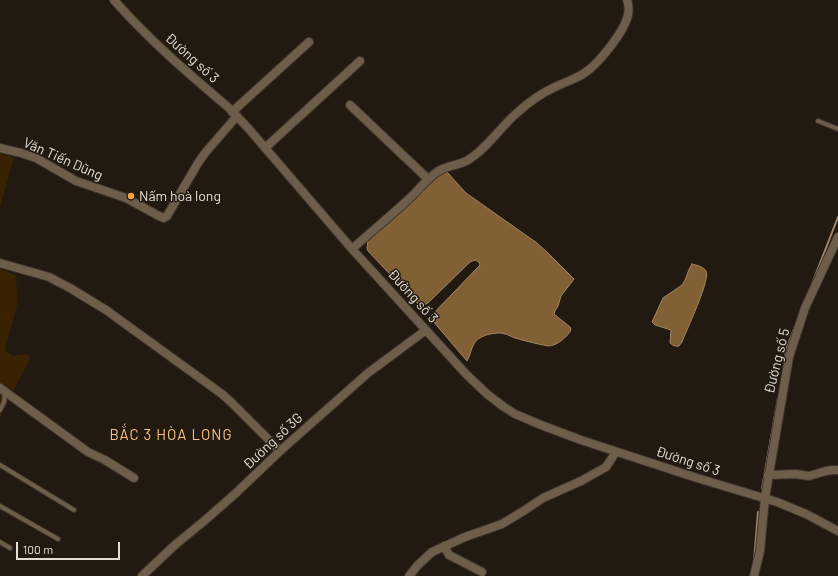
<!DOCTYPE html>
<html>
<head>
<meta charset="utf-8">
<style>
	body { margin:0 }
	#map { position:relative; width:838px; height:576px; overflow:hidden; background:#221a10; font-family:Barlow,sans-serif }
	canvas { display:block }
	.scale { position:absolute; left:16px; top:542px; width:104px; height:18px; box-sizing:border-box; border:2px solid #e3ddd6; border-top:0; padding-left:5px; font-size:12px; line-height:14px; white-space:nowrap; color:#e3ddd6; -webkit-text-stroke:3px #221a10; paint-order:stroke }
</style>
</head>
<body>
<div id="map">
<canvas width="838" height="576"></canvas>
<div class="scale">100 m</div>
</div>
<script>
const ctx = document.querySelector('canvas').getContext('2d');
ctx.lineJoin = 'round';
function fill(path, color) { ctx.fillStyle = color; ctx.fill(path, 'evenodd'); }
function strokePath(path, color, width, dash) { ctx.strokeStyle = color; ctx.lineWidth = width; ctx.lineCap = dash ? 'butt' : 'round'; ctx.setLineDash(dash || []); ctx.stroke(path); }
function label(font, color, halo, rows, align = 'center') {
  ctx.font = font + ' Barlow,sans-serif'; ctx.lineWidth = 3; ctx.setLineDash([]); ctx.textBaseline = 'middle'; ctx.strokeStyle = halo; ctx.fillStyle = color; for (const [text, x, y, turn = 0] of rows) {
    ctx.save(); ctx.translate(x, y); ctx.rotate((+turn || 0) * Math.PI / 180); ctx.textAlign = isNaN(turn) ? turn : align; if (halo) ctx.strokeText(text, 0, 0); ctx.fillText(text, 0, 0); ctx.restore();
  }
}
fill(new Path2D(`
	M0,153L14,158L0,207Z
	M0,269L16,275L17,305L5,350L13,356L27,354L31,357L0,417Z`), '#392202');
const water = new Path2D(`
	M446,171L466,193L537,243L549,254L574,279L561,296L558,306L555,311L554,314L570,327L571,330C567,337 557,346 548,346C537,344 526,341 515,338C510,336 505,333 500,333C492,333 482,335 476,341C471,347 471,354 467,361L432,320L430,317L480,265L479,262L475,260L470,262L428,303L422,306L419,305L368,251L367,248L368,240L395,217L437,174Z
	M692,264C696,265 704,267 706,271C711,279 686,331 682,342L679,346C676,347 672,345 670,343L671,330L655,325L652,322L663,298L682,285C687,279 687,271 692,264Z`);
fill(water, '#826035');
strokePath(water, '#9f8665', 1);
strokePath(new Path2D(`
	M810,289L838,217
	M785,356L787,347L795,326
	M762,489L778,398
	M754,561L758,512`), '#9f8665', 2);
const lane = new Path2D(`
	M818,121L838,129
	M0,410L4,402L5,392
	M0,465L74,510
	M0,506L58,539
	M0,542L10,548`);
const street = new Path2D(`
	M114,0C149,40 189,74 229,108L248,128L352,249L466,374L487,394L504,407L515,414L541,425L581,440L697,478L777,502L806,514L838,531
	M350,105L428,179
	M232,112L309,42
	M0,148L21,153L36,158L76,181L126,198L159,216L164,218L167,216L198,163L205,153L237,116
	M265,148L360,61
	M352,249C372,231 393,214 413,195C421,187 428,178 437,172C446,165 458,166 468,160C488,148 500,127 518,112C528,103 540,94 553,88C563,83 573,80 583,74C598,65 624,32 628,15C629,10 629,5 627,0
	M0,263L49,277L70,288L106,310L222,394L232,403L280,451
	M0,388L88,452L105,460L134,478
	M768,475L796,474L809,476L826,471L832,470H838
	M444,546L449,555L482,572
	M142,576L176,544L203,522L236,493L280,451L368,373L426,330
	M409,576L418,565L432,552L465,537L502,524L525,510L543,498L581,481L606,467L616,452
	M754,576L760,551L765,498L789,357L805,308L838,237`);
strokePath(lane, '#3d352c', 6);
strokePath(street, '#3d352c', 10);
strokePath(lane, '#6d5e4c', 4);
strokePath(street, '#6d5e4c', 8);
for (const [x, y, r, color] of [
	[131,196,4,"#f0a63e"]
]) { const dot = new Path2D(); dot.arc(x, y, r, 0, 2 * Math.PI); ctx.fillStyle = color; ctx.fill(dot); strokePath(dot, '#221a10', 1.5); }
label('14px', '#e3ddd6', '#221a10', [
	["Đường số 3",192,58,42],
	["Văn Tiến Dũng",63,159,24],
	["Đường số 3",413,296,48],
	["Đường số 5",777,361,-76],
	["Đường số 3G",273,441,-43],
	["Đường số 3",688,461,18]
]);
label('14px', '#e3ddd6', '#221a10', [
	["Nấm hoà long",139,196]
], 'left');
ctx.letterSpacing = '1px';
label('15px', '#f5c182', '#221a10', [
	["BẮC 3 HÒA LONG",171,435]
]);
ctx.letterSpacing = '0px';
</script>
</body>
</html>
